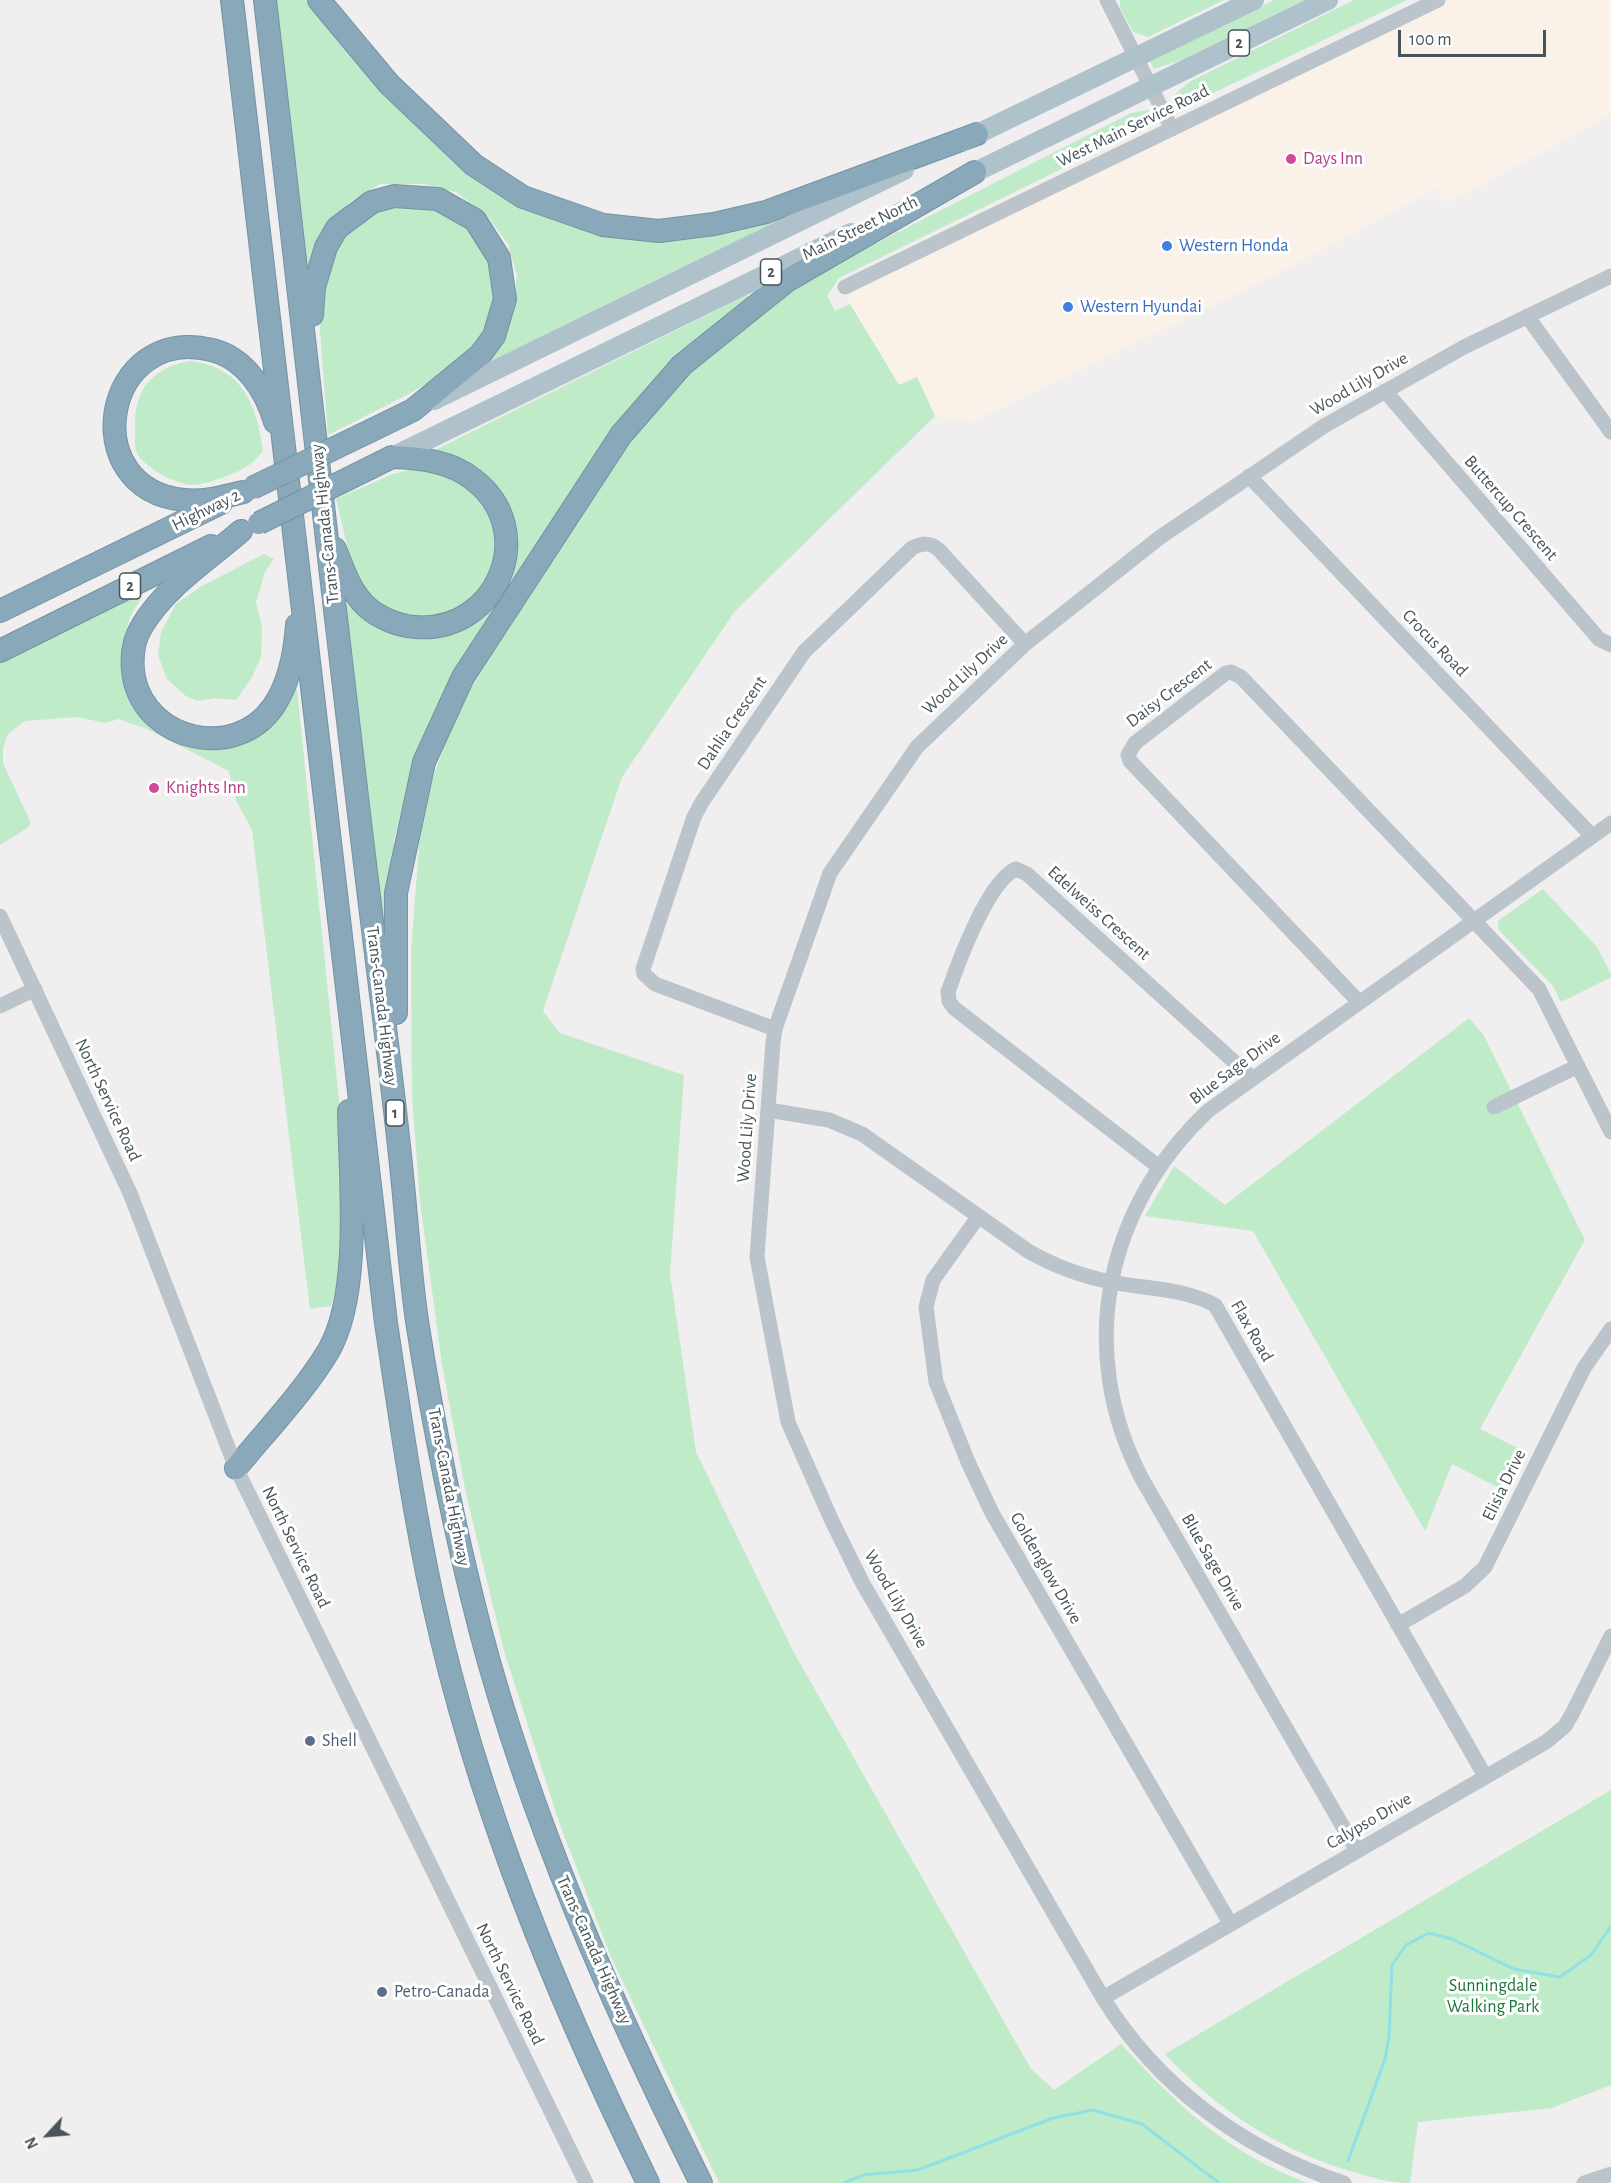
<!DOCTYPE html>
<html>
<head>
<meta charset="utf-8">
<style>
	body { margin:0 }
	#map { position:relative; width:1611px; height:2183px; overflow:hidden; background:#f0eeee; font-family:"Alegreya Sans",sans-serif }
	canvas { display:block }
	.north { position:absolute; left:18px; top:2105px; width:60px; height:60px; -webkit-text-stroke:4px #fff; paint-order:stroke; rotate:244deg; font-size:16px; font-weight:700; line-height:24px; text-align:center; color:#47545a }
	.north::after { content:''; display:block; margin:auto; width:21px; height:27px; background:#47545a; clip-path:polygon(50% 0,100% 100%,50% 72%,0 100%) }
	.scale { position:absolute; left:1398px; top:30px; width:148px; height:27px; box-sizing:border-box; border:3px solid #47545a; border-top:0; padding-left:8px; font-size:18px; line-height:21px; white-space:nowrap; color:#47545a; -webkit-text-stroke:4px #fff; paint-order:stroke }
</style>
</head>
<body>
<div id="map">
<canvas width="1611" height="2183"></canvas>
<div class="north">N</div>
<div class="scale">100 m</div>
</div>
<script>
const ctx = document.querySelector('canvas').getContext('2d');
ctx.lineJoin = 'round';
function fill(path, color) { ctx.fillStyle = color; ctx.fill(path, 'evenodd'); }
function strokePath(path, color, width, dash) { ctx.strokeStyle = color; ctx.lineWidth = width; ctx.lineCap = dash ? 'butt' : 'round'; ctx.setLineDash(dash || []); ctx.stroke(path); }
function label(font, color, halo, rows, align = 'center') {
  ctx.font = font + ' "Alegreya Sans",sans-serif'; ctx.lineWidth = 6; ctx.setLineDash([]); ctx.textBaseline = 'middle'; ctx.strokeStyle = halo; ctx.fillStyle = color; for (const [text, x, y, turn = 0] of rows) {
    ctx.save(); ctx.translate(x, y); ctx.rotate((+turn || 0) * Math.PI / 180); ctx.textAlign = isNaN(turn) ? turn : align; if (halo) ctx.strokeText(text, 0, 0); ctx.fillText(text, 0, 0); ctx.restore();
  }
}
fill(new Path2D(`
	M1438,0H1611V115L1446,204L1436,189L1267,279L973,422L935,416L917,377L900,385L850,304L845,287Z`), '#faf2e8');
fill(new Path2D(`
	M277,0H309L468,168L616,234L768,217L771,224L491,361L489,355L513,306L517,276L508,244L488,217L456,192L423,184H380L351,201L329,224L311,264L308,265Z
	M1120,0H1224L1148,37L1133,32L1120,8Z
	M1274,0H1305L1188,58L1154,69L1150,61Z
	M1354,0H1407L1184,107L1176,105L1171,98L1189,82Z
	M1148,110L1153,119L1141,130L839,278L827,296L835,311L850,304L899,385L917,377L935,416L735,611L622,777L543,1011L560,1033L684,1075L670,1274L696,1452L793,1651L1031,2069L1054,2090L1121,2044C1179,2107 1225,2151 1307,2183H719L611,1957L559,1822L504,1651L466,1494L442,1364L420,1202L412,1096L411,951L422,808L456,714L515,613L627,440L683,374L770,303L822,271L1131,113Z
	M403,201L439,204L490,248L499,286L487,333L466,360L405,396L328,435L318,304L339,237L368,211Z
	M747,295L749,300L691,343L647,388L595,457L407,788L394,840L388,966L346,605L353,604L455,631L514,534L433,451Z
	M190,361C242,367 257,404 263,451C252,466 239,472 221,478C213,481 203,484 195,485C178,486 142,467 136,451C134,445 136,435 135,428C134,389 152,368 190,361Z
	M422,467L477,489L498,536L488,585L457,614L395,616L366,595L353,570L336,499L393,474Z
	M264,554L274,559L265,572L256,602L262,627L261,657L252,677L236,700L215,698L197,701L186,696L167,679L158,655L161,632L176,604L200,587Z
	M143,590L142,597L130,617L123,642L124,668L171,728L244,729L294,679L297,689L340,1110L341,1268L331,1306L310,1309L252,830L236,800L229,771L147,729L118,719L106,723L77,717L25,721L8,734L3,748V763L30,821L29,827L0,845V660Z
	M1543,889L1597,947L1611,974V977L1561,1002L1553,986L1498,929V921Z
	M1469,1018L1483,1034L1585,1240L1480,1429L1521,1450L1499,1488L1452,1464L1425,1531L1253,1231L1145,1216L1174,1166L1225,1205Z
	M1611,1790V2085L1552,2108L1418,2122L1410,2183C1388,2183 1367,2176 1346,2170C1275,2147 1216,2109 1165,2054Z`), '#bfebc9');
strokePath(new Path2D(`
	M1348,2161L1385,2059L1389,2037L1392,1965L1406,1945L1429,1933L1452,1939L1514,1969L1560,1977L1591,1955L1611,1926
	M844,2183L863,2175L918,2170L1053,2118L1093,2110L1142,2124L1219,2183`), '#8fe1e5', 3);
const highway = new Path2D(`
	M232,0L386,1323C400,1416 413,1509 433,1601C477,1804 557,1997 648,2183
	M265,0C305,339 341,679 384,1018C390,1070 397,1123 402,1175C407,1223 410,1272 417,1321C433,1424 454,1528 480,1629C531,1822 612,2005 701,2183
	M319,0L389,84L474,165L523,197L603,225L659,231L714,224L766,212L977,134
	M312,315L314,287L326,247L337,228L372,202L394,196L438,199L475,220L499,258L505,299L494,336L480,355L413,410L372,430
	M243,492C223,497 204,502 184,500C74,489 103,323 212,350C245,358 266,391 275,422
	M241,531C208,560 165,587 142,626C132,642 131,660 134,678C147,741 235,761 273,707C289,684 295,653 297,625
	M335,549C342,566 349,588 362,602C374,616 397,626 415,627C497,634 540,531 474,480C451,461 420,458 392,457
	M0,611L221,503
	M0,651L211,546
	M396,1013V893L424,762L463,677L621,435L682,365L788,280L975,172
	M236,1468C267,1430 304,1392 329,1350C362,1292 350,1177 349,1111`);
strokePath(highway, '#7493a5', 24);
strokePath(new Path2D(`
	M1107,0L1172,129
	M845,287L1438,0
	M1527,316L1611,432
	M1385,391L1599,639L1611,645
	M1249,476L1592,836
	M0,916L130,1193L236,1468L586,2183
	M1359,1002L1130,761L1128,755L1135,743L1226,673L1231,672L1241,677L1539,989L1611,1132
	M0,1006L35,989
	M775,1029L655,984L644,974L643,969L694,817L702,802L804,652L912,548C923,543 930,542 939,550L1025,644
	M1494,1107L1578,1066
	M768,1110L829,1120L862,1134L1028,1251C1054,1266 1081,1276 1111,1282C1146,1289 1183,1288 1215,1305L1485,1776
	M1159,1167L954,1008L949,1001L948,992C958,963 988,881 1016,869L1027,874L1252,1078
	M978,1217L933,1280L926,1307L936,1382L968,1462L992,1513L1230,1923
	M1398,1625L1465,1586L1485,1567L1584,1368L1611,1329
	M1357,1851L1142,1479C1075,1351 1105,1207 1209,1110L1611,823
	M1103,1998L1546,1742L1565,1726L1572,1714L1611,1636
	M1344,2183C1244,2150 1159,2088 1103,1998L862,1582L831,1519L788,1422L757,1257L773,1042L775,1029L830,873L917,747L1025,644L1159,538L1324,426L1464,347L1611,276
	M1584,2183L1611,2174`), '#bac4ca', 15);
strokePath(new Path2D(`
	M963,141L1254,0
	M961,179L1328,0
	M434,400L904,170
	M392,457L851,233`), '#afc2cb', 20);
strokePath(highway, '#89a8b9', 22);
const highwayBridge = new Path2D(`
	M252,488L372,430
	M259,523L392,457`);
strokePath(highwayBridge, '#7493a5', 24, []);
strokePath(highwayBridge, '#89a8b9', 22);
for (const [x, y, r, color] of [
	[1291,159,6,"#d1479c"],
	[1167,246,6,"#3f7fe0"],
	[1068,307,6,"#3f7fe0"],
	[154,788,6,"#d1479c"],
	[310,1741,6,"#5c6f8a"],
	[382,1992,6,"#5c6f8a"]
]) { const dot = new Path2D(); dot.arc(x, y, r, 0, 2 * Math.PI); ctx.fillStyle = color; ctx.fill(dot); strokePath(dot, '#fff', 2); }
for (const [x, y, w] of [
	[1239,43,21],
	[771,272,21],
	[130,586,21],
	[395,1113,18]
]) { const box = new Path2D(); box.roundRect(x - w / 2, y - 13, w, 26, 4.5); ctx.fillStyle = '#fff'; ctx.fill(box); strokePath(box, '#47545a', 1.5); }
label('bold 16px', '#47545a', null, [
	["2",1239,43],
	["2",771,272],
	["2",130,586],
	["1",395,1113]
]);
label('18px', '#47545a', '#fff', [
	["West Main Service Road",1133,126,-26],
	["Main Street North",860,228,-26],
	["Wood Lily Drive",1359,384,-30],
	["Buttercup Crescent",1511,508,49],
	["Highway 2",206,510,-26],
	["Trans-Canada Highway",325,524,-96],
	["Crocus Road",1435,643,46],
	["Wood Lily Drive",965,674,-43],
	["Daisy Crescent",1169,693,-37],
	["Dahlia Crescent",732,723,-56],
	["Edelweiss Crescent",1099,913,42],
	["Trans-Canada Highway",382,1006,83],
	["Blue Sage Drive",1235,1068,-37],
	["North Service Road",108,1100,65],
	["Wood Lily Drive",747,1128,-86],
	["Flax Road",1252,1331,60],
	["Elisia Drive",1504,1485,-64],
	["Trans-Canada Highway",449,1487,79],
	["North Service Road",296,1547,64],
	["Blue Sage Drive",1213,1562,60],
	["Goldenglow Drive",1046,1568,60],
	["Wood Lily Drive",896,1599,60],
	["Calypso Drive",1369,1821,-30],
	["Trans-Canada Highway",594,1950,66],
	["North Service Road",510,1984,64]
]);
label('18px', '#b23c85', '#fff', [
	["Days Inn",1303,159],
	["Knights Inn",166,788]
], 'left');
label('18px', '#366cbe', '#fff', [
	["Western Honda",1179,246],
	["Western Hyundai",1080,307]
], 'left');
label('18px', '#4e5e75', '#fff', [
	["Shell",322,1741],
	["Petro-Canada",394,1992]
], 'left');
label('18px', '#1d763b', '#fff', [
	["Sunningdale",1493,1986],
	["Walking Park",1493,2007]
]);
</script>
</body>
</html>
